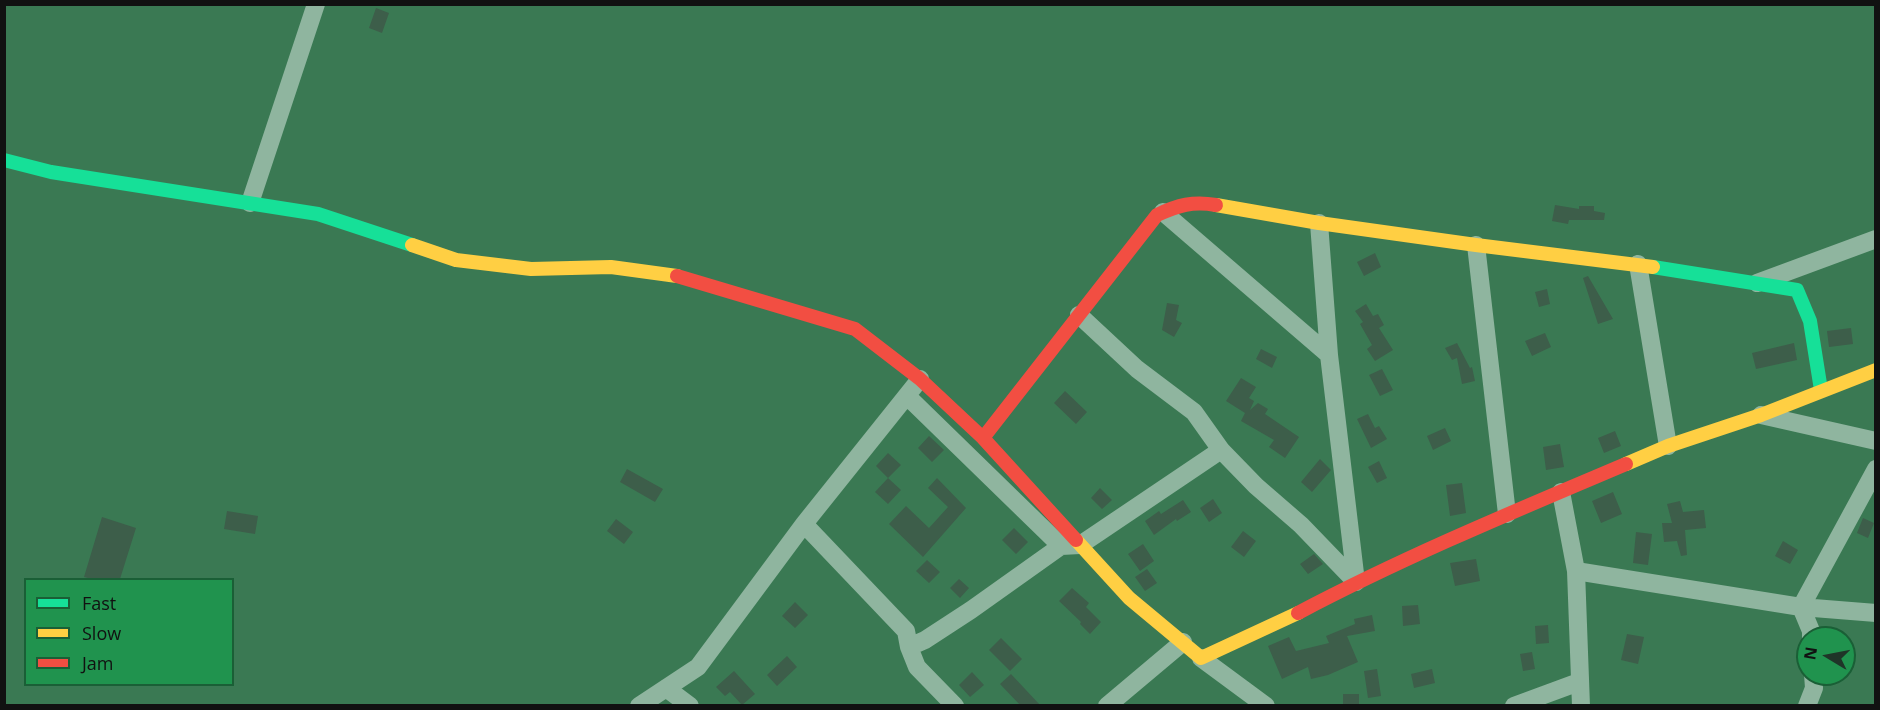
<!DOCTYPE html>
<html>
<head>
<meta charset="utf-8">
<style>
	body { margin:0 }
	#map { position:relative; width:1880px; height:710px; overflow:hidden; background:#3a7953; font-family:"Open Sans",sans-serif }
	canvas { display:block }
	.frame { position:absolute; inset:0; border:6px solid #111; pointer-events:none }
	.legend { position:absolute; left:24px; top:578px; width:210px; height:108px; box-sizing:border-box; background:#20934e; border:2px solid #1a5f36; margin:0; padding:8px 10px; list-style:none; font-size:18px; color:#111 }
	.legend li { display:flex; align-items:center; gap:12px; height:30px }
	.legend b { width:30px; border:2px solid #1a5f36 }
	.north { position:absolute; left:1796px; top:626px; width:60px; height:60px; box-sizing:border-box; background:#20934e; border:2px solid #1a5f36; border-radius:50%; rotate:280deg; font-size:16px; font-weight:700; line-height:24px; text-align:center; color:#111 }
	.north::after { content:''; display:block; margin:auto; width:21px; height:27px; background:#1f3528; clip-path:polygon(50% 0,100% 100%,50% 72%,0 100%) }
</style>
</head>
<body>
<div id="map">
<canvas width="1880" height="710"></canvas>
<div class="frame"></div>
<ul class="legend">
<li><b style="height:8px;background:#16e098"></b>Fast</li>
<li><b style="height:8px;background:#ffcf43"></b>Slow</li>
<li><b style="height:8px;background:#f24e42"></b>Jam</li>
</ul>
<div class="north">N</div>
</div>
<script>
const ctx = document.querySelector('canvas').getContext('2d');
ctx.lineJoin = 'round';
function fill(path, color) { ctx.fillStyle = color; ctx.fill(path, 'evenodd'); }
function strokePath(path, color, width, dash) { ctx.strokeStyle = color; ctx.lineWidth = width; ctx.lineCap = dash ? 'butt' : 'round'; ctx.setLineDash(dash || []); ctx.stroke(path); }
fill(new Path2D(`
	M376,8L389,13L382,33L369,28Z
	M1555,205L1579,209V206H1594V211L1605,213L1604,220H1569L1568,224L1552,221Z
	M1375,253L1381,267L1364,276L1357,262Z
	M1588,276L1613,319L1598,324L1583,278Z
	M1547,289L1550,304L1539,307L1535,292Z
	M1167,303L1179,305L1176,320L1182,323L1174,337L1162,330Z
	M1366,304L1373,316L1378,314L1384,325L1379,328L1393,350L1375,361L1367,349L1372,345L1360,324L1363,322L1355,311Z
	M1851,328L1853,344L1829,347L1827,331Z
	M1545,333L1551,347L1532,356L1525,341Z
	M1457,343L1470,368L1472,367L1475,381L1462,384L1457,358L1452,360L1445,348Z
	M1794,343L1797,360L1756,369L1752,353Z
	M1261,349L1277,357L1272,368L1256,359Z
	M1382,369L1393,390L1380,396L1369,375Z
	M1241,378L1256,387L1249,398L1254,401L1250,410L1258,403L1268,409L1265,414L1299,437L1285,458L1269,447L1274,440L1241,421L1245,413L1226,401Z
	M1065,391L1087,412L1076,424L1054,403Z
	M1368,414L1375,428L1379,426L1387,439L1371,448L1357,419Z
	M1445,428L1451,441L1433,450L1427,436Z
	M1615,431L1621,446L1604,453L1598,438Z
	M929,436L944,450L932,462L918,448Z
	M1560,444L1564,467L1546,470L1543,447Z
	M888,453L901,465L888,478L876,466Z
	M1320,459L1331,470L1312,492L1301,482Z
	M1379,461L1387,478L1377,483L1368,467Z
	M627,469L663,489L655,502L620,482Z
	M888,478L901,490L888,504L875,492Z
	M937,478L966,508L923,557L889,524L906,506L929,528L948,507L928,488Z
	M1462,483L1466,513L1450,516L1446,485Z
	M1100,488L1112,500L1102,509L1091,498Z
	M1613,492L1622,514L1601,523L1592,501Z
	M1213,499L1222,513L1209,522L1200,508Z
	M1183,500L1191,512L1177,521L1176,519L1154,535L1145,521L1159,511L1161,514Z
	M1680,501L1683,512L1704,510L1706,528L1685,530L1687,555L1681,556L1677,541L1664,542L1662,523H1672L1667,504Z
	M227,511L258,516L255,534L224,529Z
	M102,517L136,528L120,579H92L84,577Z
	M1863,518L1874,523L1868,538L1857,533Z
	M616,519L633,532L624,544L607,531Z
	M1014,528L1028,542L1016,554L1002,540Z
	M1243,531L1256,541L1244,557L1231,547Z
	M1636,532L1652,534L1648,565L1633,563Z
	M1783,541L1798,550L1790,564L1775,556Z
	M1143,544L1154,561L1140,571L1128,554Z
	M1314,554L1323,564L1308,574L1300,564Z
	M1476,559L1480,581L1455,586L1450,563Z
	M927,560L940,572L929,583L916,571Z
	M1147,569L1157,583L1145,591L1135,577Z
	M959,579L969,588L960,598L950,588Z
	M1072,588L1089,603L1086,607L1101,622L1090,634L1080,624L1081,622L1059,601Z
	M795,602L808,615L795,628L782,616Z
	M1418,605L1420,624L1403,626L1402,606Z
	M1372,615L1375,631L1347,636L1358,662L1328,675L1311,679L1308,667L1282,679L1268,646L1289,637L1296,651L1329,643L1326,636L1355,624L1354,619Z
	M1548,625L1549,643L1536,644L1535,626Z
	M1627,634L1644,637L1638,664L1621,660Z
	M1001,638L1022,659L1010,671L989,650Z
	M1532,652L1535,669L1523,671L1520,654Z
	M787,656L797,667L777,686L767,675Z
	M1377,669L1381,696L1368,698L1364,671Z
	M1432,669L1435,683L1414,688L1411,674Z
	M734,671L755,694L742,705L730,692L725,696L716,687Z
	M972,672L984,685L970,697L959,685Z
	M1011,674L1040,705H1020L1000,684Z
	M1343,694H1359V705H1343Z`), '#3d5e4a');
strokePath(new Path2D(`
	M250,203L316,4
	M1163,212L1329,355
	M1319,223L1329,355L1356,582
	M1476,245L1507,514
	M1638,264L1668,446
	M1757,283L1876,239
	M1079,315L1137,369L1194,412L1221,450L1256,486L1301,525L1356,582
	M907,396L1061,546
	M1761,415L1876,441
	M1561,492L1576,571L1581,706
	M804,524L906,631L909,647L917,667L955,706
	M1576,571L1801,607L1876,613
	M1811,638V631L1801,607L1876,469
	M909,647L925,640L971,610L1061,546L1080,545L1221,450
	M1201,658L1266,706
	M666,688L690,706
	M639,706L698,667L804,524L920,379
	M1107,706L1183,642
	M1514,706L1579,682
	M1807,706L1814,688L1813,674`), '#8fb59f', 18);
strokePath(new Path2D(`
	M4,160L51,172L318,214L412,245
	M1653,267L1797,290L1810,321L1821,390`), '#16e098', 14);
strokePath(new Path2D(`
	M1216,205L1319,223L1476,245L1653,267
	M412,245L456,260L531,269L611,267L677,276
	M1626,464L1668,446L1761,415L1876,370
	M1076,540L1129,598L1201,658L1298,613`), '#ffcf43', 14);
strokePath(new Path2D(`
	M677,276L855,329L920,379L983,438L1076,540
	M983,438L1157,215C1178,205 1193,201 1216,205
	M1298,613C1404,557 1515,511 1626,464`), '#f24e42', 14);
</script>
</body>
</html>
